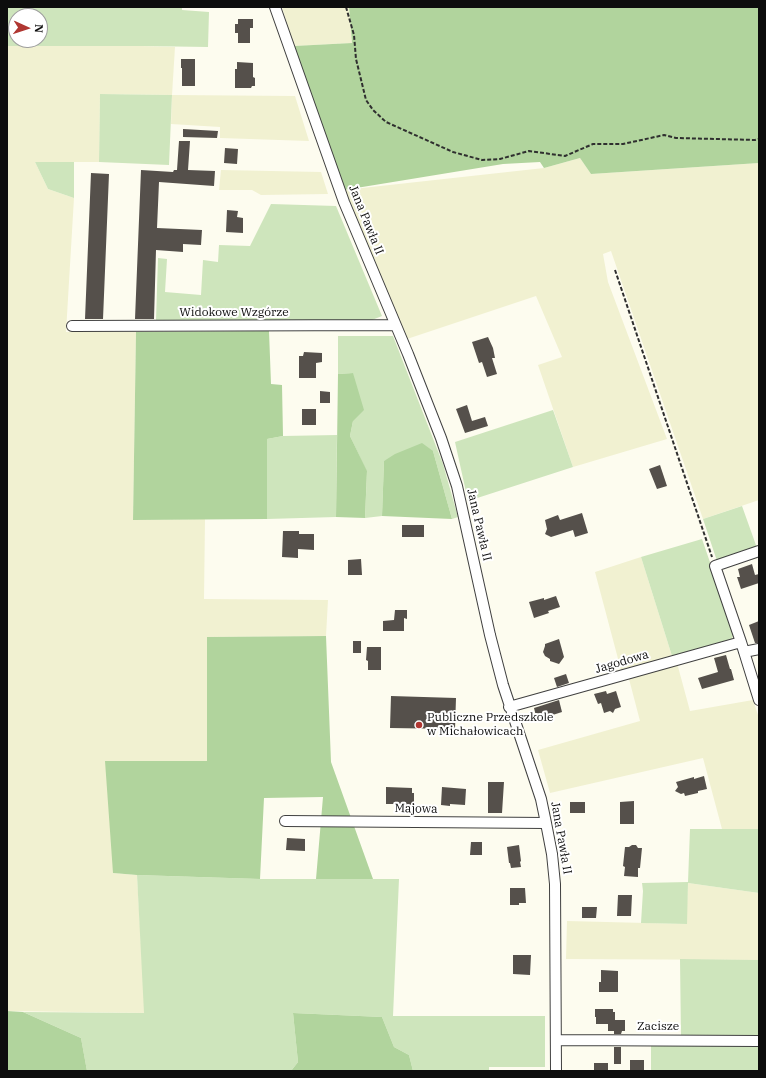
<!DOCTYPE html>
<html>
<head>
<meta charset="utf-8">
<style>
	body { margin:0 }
	#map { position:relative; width:766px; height:1078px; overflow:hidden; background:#fdfcef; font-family:"IBM Plex Serif",serif }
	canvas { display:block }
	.frame { position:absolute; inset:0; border:8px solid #0d0d0d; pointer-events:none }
	.north { position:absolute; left:8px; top:8px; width:40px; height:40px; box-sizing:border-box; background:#fff; border:1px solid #9e9e9e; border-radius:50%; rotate:93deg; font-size:11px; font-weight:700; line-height:16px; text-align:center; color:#0d0d0d }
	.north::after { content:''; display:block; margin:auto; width:14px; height:18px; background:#b03732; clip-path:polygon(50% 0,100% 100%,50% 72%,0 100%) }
</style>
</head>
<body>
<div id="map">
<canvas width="766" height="1078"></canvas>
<div class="frame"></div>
<div class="north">N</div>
</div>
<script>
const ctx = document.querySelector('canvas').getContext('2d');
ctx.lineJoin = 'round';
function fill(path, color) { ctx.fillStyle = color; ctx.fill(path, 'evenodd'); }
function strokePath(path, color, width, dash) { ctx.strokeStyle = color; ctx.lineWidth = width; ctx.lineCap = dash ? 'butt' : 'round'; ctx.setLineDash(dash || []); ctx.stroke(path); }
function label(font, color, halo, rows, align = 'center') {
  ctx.font = font + ' "IBM Plex Serif",serif'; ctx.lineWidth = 4; ctx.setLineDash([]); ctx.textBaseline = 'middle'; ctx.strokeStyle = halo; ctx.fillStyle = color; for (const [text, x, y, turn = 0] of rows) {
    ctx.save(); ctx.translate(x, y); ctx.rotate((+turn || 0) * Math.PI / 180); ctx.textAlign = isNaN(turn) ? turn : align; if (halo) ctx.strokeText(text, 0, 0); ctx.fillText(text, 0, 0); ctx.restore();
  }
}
fill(new Path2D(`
	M282,7H349L352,43L294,46Z
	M7,46H142L175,47L172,95L295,96L309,141L220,138V127L171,124L172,95L100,94L99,162H35L48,189L74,198L66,332H136L133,520L205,519L204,599L328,600L326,636L207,637V761L113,873L137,875L145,1013L7,1011Z
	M580,158L591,174L759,163V500L703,519L611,251L603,254L608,282L667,439L573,467L538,365L562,357L536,296L407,339L344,190L544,168Z
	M221,170L321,172L328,194L261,195L252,190H219Z
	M641,557L672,656L621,670L595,572Z
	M677,663L690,711L753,700L759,718V829H722L703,758L550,793L538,750L640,721L629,679Z
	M688,883L759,893V960L566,959L567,921L686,924Z`), '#f1f1d1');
fill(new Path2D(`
	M7,7H182V10L209,12L208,47L142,46H7ZM16,16H40V40H16Z
	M100,94L172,95L169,165L99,162Z
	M35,162H74V198L48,189Z
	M271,204L336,206L382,316L372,320H156L158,258L167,259L165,292L201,295L203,260L218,262L219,245L250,246Z
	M338,336H393L443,464L458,517L452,519L433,451L384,461L382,516L365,518L367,472L350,436L353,421V373L338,374Z
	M553,410L573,467L468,501L455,442Z
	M337,435L336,517L267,519V439L283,436Z
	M742,506L757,548L717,561L703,519Z
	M702,539L734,632L732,639L672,656L641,557Z
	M690,829H759V893L688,883L687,924L641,923L643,891L642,883L688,882Z
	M137,875L260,879H399L393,1016H545V1067H489V1071H413L409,1055L394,1047L382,1017L293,1013L298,1062L291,1071H87L81,1038L23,1012L144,1013Z
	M680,959L759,960V1037H681Z
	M651,1044H759V1071H651Z`), '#cee5bc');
fill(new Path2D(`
	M349,7H759V163L591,174L580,158L544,168L540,162L503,164L344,190L294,46L352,43Z
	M269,331L271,384L282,385L283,436L267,439V519L133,520L136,332Z
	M353,373L364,410L353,421L350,436L367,471L365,518L336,517L338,374Z
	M422,443L433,451L452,519L382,516L384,461L395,454Z
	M326,636L331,762L373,879H316L323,797L264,798L260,879L137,875L113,873L105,761H207V637Z
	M7,1011L23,1012L81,1038L87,1071H7Z
	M293,1013L382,1017L394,1047L409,1055L413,1071H291L298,1062Z`), '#b1d49d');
fill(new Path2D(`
	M238,19H253V28H250V43H238V33H235V24H238Z
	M181,59H195V86H182V68H181Z
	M237,62L253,63V77L255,78V86H252L251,88H235V69H237Z
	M183,129L218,131L217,138L183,137Z
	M179,141H190L188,170L215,171L214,186L159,182L157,228L202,230L201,245L183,244V252L156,250L154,319H135L141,170L173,172L174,170H177Z
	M225,148L238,149L237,164L224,163Z
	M91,173L109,174L103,319H85Z
	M227,210L238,211L237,217L243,218V233L226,232Z
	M488,337L493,348L495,358H492L497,374L487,377L482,362L479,363L472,342Z
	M304,352L322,353V362L316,363V378H299V356H303Z
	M320,391L330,392V403H320Z
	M467,405L472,421L485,417L488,426L465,433L456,409Z
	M302,409H316V425H302Z
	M660,465L667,486L657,489L649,469Z
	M582,513L588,533L575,537L573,530L551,537L545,534L547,529L545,520L558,515L560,520Z
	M402,525H424V537H402Z
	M283,531H299V534H314V550L298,549V558L282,557Z
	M361,559L362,575H348V560Z
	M752,564L755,575L759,574V583L741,589L737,577H740L738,569Z
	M556,596L560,607L548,611L549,613L534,618L529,602L544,598V600Z
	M395,610H407V619L404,618V631H383V621L394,620Z
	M759,621V643H755L749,625Z
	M559,639L564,657L559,664L550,661V659L545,656L543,652L545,646V644Z
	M353,641H361V653H353Z
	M367,647H381V670H368V661L366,660Z
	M726,655L730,669H731L734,680L702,689L698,678L718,672L714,658Z
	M566,674L569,683L557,687L554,678Z
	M606,691L607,694L616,691L621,707L615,709L613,713L610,711L604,713L601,703L598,704L594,694Z
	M391,696L456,698L455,729L390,728Z
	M559,700L562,712L537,720L534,708Z
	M704,776L707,789L698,791V793L685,796L684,793L681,794L675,791L678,787L676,782L694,777V779Z
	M488,782H504L502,813H488Z
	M386,787L412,788V793H414V809H404V804H386Z
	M442,787L466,789L465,805L450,804V806L441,805Z
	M634,801V824H620V802Z
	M570,802H585V813H570Z
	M287,838L305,839V851L286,850Z
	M471,842H482V855H470Z
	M519,845L521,861L520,862L521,867L511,868L510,863H509L507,847Z
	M632,845H636L638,848H642L640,868H638V877L624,876L625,867L623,866L625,847H629Z
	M510,888H525L526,903H519V905H510Z
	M618,895H632L631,916H617Z
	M582,907H597L596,918H582Z
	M513,955H531L530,975L513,974Z
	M601,970L618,971V992H599V982H601Z
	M595,1009H613V1012H615V1020H625V1031H622L621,1034H614V1031H608V1024H596V1017H595Z
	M614,1047H621V1064H614Z
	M630,1060H644V1071H630Z
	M594,1063H608V1071H594Z`), '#55504b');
const street = new Path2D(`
	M275,7L344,202L408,354L441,438L457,486L490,635L503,685L541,799L546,823L552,854L555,884L556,1071
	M72,326L395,325
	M759,551L715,566L741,642L759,700
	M744,652L759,649
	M509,707L741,642
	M285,821L546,823
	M556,1040L759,1041`);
strokePath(street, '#404040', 12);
strokePath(new Path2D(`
	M346,7L354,35L356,59L366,100L373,110L386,122L453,152L482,160L500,159L529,151L565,156L593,144H623L664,135L676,138L755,140L759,139
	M615,270L712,557`), '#2f2f2f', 2, [4, 2]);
strokePath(street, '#fff', 10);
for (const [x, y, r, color] of [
	[419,725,4,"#b03732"]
]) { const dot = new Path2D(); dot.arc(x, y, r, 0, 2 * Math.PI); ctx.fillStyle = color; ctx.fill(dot); strokePath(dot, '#fff', 1.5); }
label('12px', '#0d0d0d', '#fff', [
	["Jana Pawła II",366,220,68],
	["Widokowe Wzgórze",234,313],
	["Jana Pawła II",479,525,77],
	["Jagodowa",622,662,-16],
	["Majowa",416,809,1],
	["Jana Pawła II",561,838,80],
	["Zacisze",658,1027]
]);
label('12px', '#0d0d0d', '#fff', [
	["Publiczne Przedszkole",427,718],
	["w Michałowicach",427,732]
], 'left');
</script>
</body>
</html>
